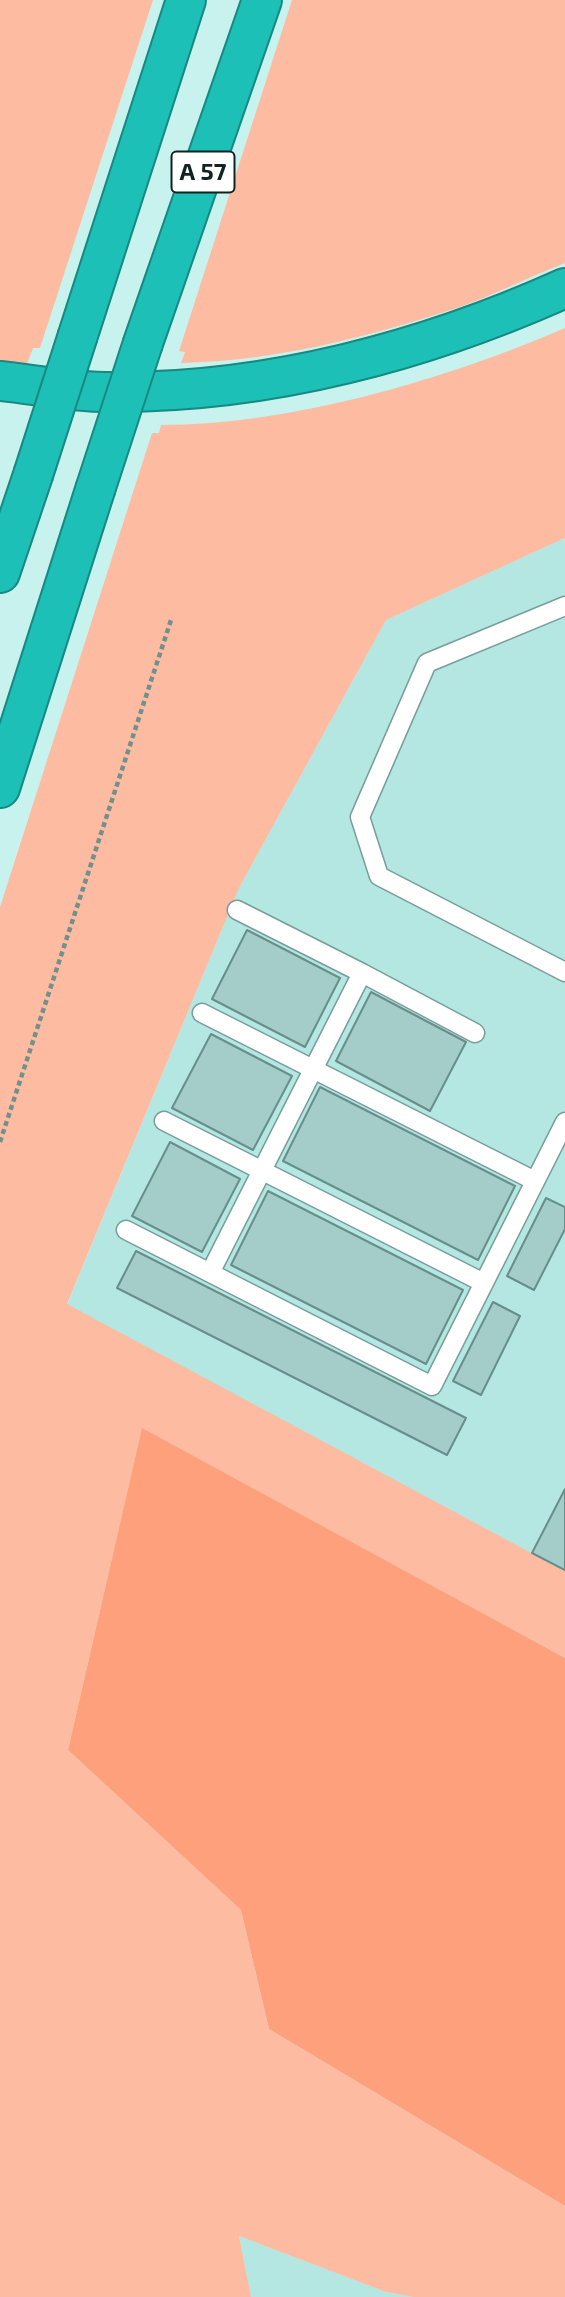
<!DOCTYPE html>
<html>
<head>
<meta charset="utf-8">
<style>
	body { margin:0 }
	canvas { display:block; background:#c8f2ed }
</style>
</head>
<body>
<canvas width="565" height="2297"></canvas>
<script>
const ctx = document.querySelector('canvas').getContext('2d');
ctx.lineJoin = 'round';
function fill(path, color) { ctx.fillStyle = color; ctx.fill(path, 'evenodd'); }
function strokePath(path, color, width, dash) { ctx.strokeStyle = color; ctx.lineWidth = width; ctx.lineCap = dash ? 'butt' : 'round'; ctx.setLineDash(dash || []); ctx.stroke(path); }
function label(font, color, halo, rows, align = 'center') {
  ctx.font = font + ' "Exo 2",sans-serif'; ctx.lineWidth = 6; ctx.setLineDash([]); ctx.textBaseline = 'middle'; ctx.strokeStyle = halo; ctx.fillStyle = color; for (const [text, x, y, turn = 0] of rows) {
    ctx.save(); ctx.translate(x, y); ctx.rotate((+turn || 0) * Math.PI / 180); ctx.textAlign = isNaN(turn) ? turn : align; if (halo) ctx.strokeText(text, 0, 0); ctx.fillText(text, 0, 0); ctx.restore();
  }
}
fill(new Path2D(`
	M565,538V1571L67,1305L239,888L386,620Z
	M239,2236L386,2292L413,2297H251Z`), '#b4e7e1');
fill(new Path2D(`
	M0,0H153L40,348H33L27,364L0,360Z
	M292,0H565V263C529,277 494,295 457,308C368,337 275,361 181,363L185,352L179,351Z
	M565,328V538L386,620L239,888L67,1304L565,1571V1658L142,1429L68,1750L241,1910L269,2029L565,2206V2297H413L386,2292L239,2236L251,2297H0V907L152,433H159L161,425C291,425 447,379 565,328Z`), '#fdbca2');
fill(new Path2D(`
	M142,1428L565,1658V2206L269,2029L241,1910L68,1750Z`), '#fda07b');
const building = new Path2D(`
	M247,930L340,978L305,1047L212,999Z
	M371,992L466,1042L430,1111L336,1061Z
	M211,1034L292,1076L253,1150L172,1108Z
	M320,1087L515,1186L478,1260L283,1161Z
	M170,1142L240,1179L202,1252L132,1216Z
	M268,1191L463,1290L426,1364L231,1265Z
	M546,1198L565,1207V1229L534,1290L507,1276Z
	M136,1251L466,1418L447,1455L117,1288Z
	M493,1302L520,1316L481,1395L453,1381Z
	M565,1489V1570L532,1553Z`);
fill(building, '#a4cdc9');
strokePath(building, '#678e8a', 2);
const lane = new Path2D(`
	M565,606L427,663L360,817L379,876L565,972
	M237,910L362,973
	M202,1013L535,1181
	M164,1121L484,1283
	M126,1230L432,1386L565,1122
	M210,1273L362,973L475,1033`);
const highway = new Path2D(`
	M78,335L186,0
	M143,343L262,0
	M0,381C38,385 78,393 117,392C271,392 425,351 565,288
	M0,573L33,475
	M0,788L95,490`);
strokePath(lane, '#779e9a', 21);
strokePath(highway, '#188982', 42);
strokePath(new Path2D(`
	M0,1142L171,620`), '#72908c', 4.5, [5, 3.5]);
strokePath(lane, '#fff', 18);
strokePath(highway, '#1cc0b6', 38);
const highwayBridge = new Path2D(`
	M33,475L78,335
	M95,490L143,343`);
strokePath(highwayBridge, '#188982', 42, []);
strokePath(highwayBridge, '#1cc0b6', 38);
for (const [x, y, w] of [
	[203,172,63]
]) { const box = new Path2D(); box.roundRect(x - w / 2, y - 20.5, w, 41, 5); ctx.fillStyle = '#fff'; ctx.fill(box); strokePath(box, '#122220', 2); }
label('bold 24px', '#122220', null, [
	["A 57",203,172]
]);
</script>
</body>
</html>
